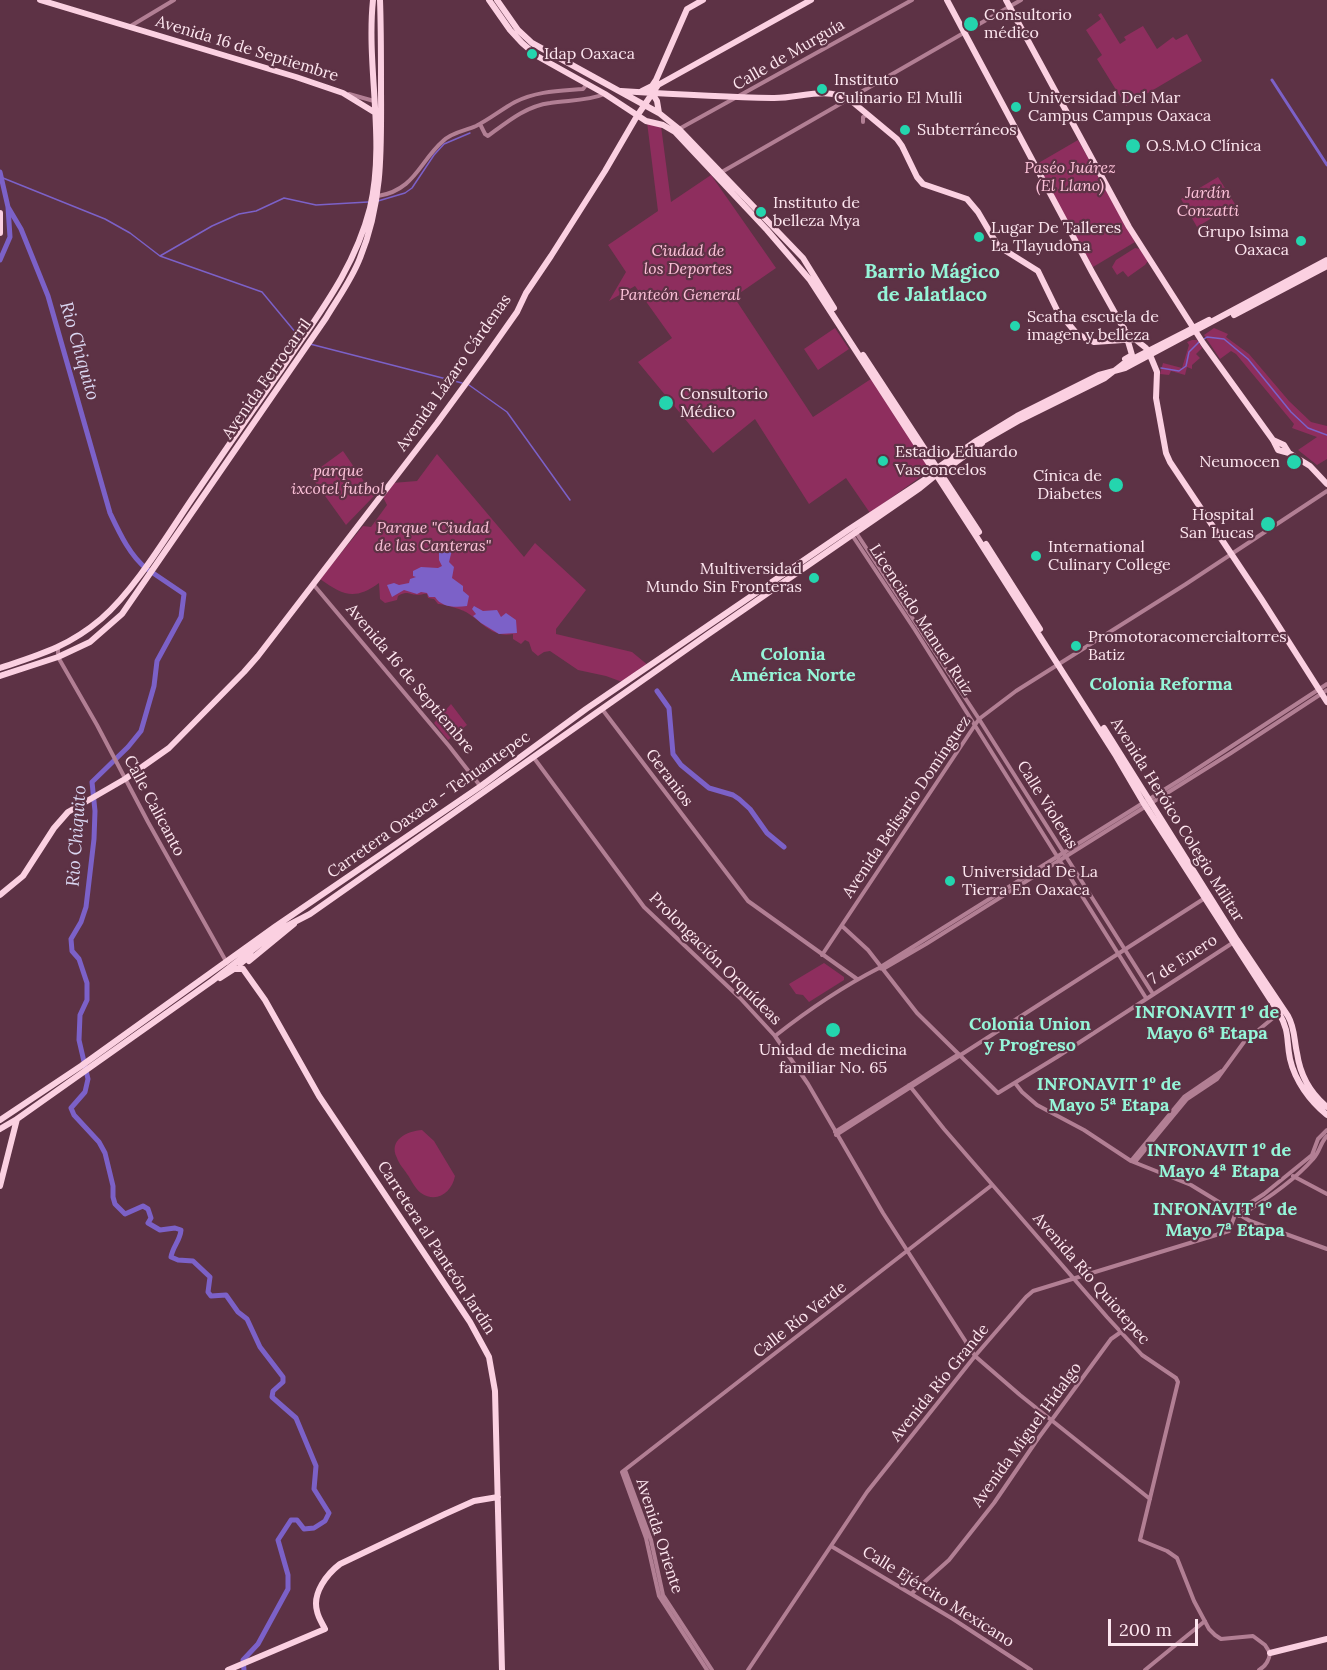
<!DOCTYPE html>
<html>
<head>
<meta charset="utf-8">
<style>
	body { margin:0 }
	#map { position:relative; width:1327px; height:1670px; overflow:hidden; background:#5d3245; font-family:Lora,serif }
	canvas { display:block }
	.scale { position:absolute; left:1108px; top:1619px; width:90px; height:27px; box-sizing:border-box; border:3px solid #fde6ef; border-top:0; padding-left:8px; font-size:18px; line-height:21px; white-space:nowrap; color:#fde6ef; -webkit-text-stroke:4px #5d3245; paint-order:stroke }
</style>
</head>
<body>
<div id="map">
<canvas width="1327" height="1670"></canvas>
<div class="scale">200 m</div>
</div>
<script>
const ctx = document.querySelector('canvas').getContext('2d');
ctx.lineJoin = 'round';
function fill(path, color) { ctx.fillStyle = color; ctx.fill(path, 'evenodd'); }
function strokePath(path, color, width, dash) { ctx.strokeStyle = color; ctx.lineWidth = width; ctx.lineCap = dash ? 'butt' : 'round'; ctx.setLineDash(dash || []); ctx.stroke(path); }
function label(font, color, halo, rows, align = 'center') {
  ctx.font = font + ' Lora,serif'; ctx.lineWidth = 4.5; ctx.setLineDash([]); ctx.textBaseline = 'middle'; ctx.strokeStyle = halo; ctx.fillStyle = color; for (const [text, x, y, turn = 0] of rows) {
    ctx.save(); ctx.translate(x, y); ctx.rotate((+turn || 0) * Math.PI / 180); ctx.textAlign = isNaN(turn) ? turn : align; if (halo) ctx.strokeText(text, 0, 0); ctx.fillText(text, 0, 0); ctx.restore();
  }
}
fill(new Path2D(`
	M1101,13L1120,44L1126,40L1124,37L1143,26L1157,49L1173,37L1176,40L1187,34L1202,61L1126,106L1097,59L1102,55L1086,30L1101,19L1098,15Z
	M647,122L661,126L671,202L711,175L776,268L734,297L813,417L874,377L930,470L870,513L846,478L809,504L755,419L713,453L638,362L672,338L635,286L609,301L626,272L608,245L658,211Z
	M1078,140L1135,242L1093,267L1035,165Z
	M1218,177L1235,204L1197,227L1181,199Z
	M1135,248L1140,249L1148,261L1145,265L1128,277L1123,271L1117,275L1112,267L1116,260Z
	M835,328L849,349L818,370L804,349Z
	M1214,328L1228,334L1226,337L1249,354L1289,401L1311,422L1327,426V459L1317,465L1298,450L1317,437L1292,428L1294,424L1236,354L1231,351L1220,359L1204,335Z
	M1192,340H1197L1202,348L1196,354L1200,358L1192,365V369L1187,367L1185,375L1171,371L1169,375L1160,374L1163,363L1182,368L1189,345L1187,342Z
	M343,451L374,496L346,525L310,475Z
	M437,454L524,557L535,543L586,590L556,629V634L632,652L649,666L625,683L606,676L578,670L550,651L544,652L538,656L532,651L529,642L525,640L521,644L513,639V634C491,638 483,622 466,612C461,609 443,604 438,604L434,599L428,598L427,594C424,593 421,595 418,595C409,595 407,590 398,596L397,600L385,603L380,599L379,583C354,601 343,595 320,579L363,526L371,527L387,505L382,495L392,483L417,481Z
	M451,704L467,725L448,740L434,723Z
	M824,963L844,977V980L809,1002L803,995L796,994L789,984Z
	M422,1130L434,1141L455,1176C452,1192 437,1204 421,1193C415,1189 411,1179 407,1174C404,1169 399,1164 397,1158C388,1140 407,1131 422,1130Z`), '#8e2e5e');
fill(new Path2D(`
	M439,544H450L453,546L449,562L454,567L452,578L463,586V591L469,596L467,606C455,608 441,607 435,597H429L427,593L421,592L417,594L404,590L392,597L387,585L394,583L399,585L409,583L410,579L416,577L413,576V571L421,567L438,568L442,566L439,560Z
	M474,606L483,611L497,610L501,617L506,613L516,620L517,633L499,634L481,623L473,616L476,614L472,609Z`), '#7c61c8');
strokePath(new Path2D(`
	M3,178L105,219L130,233L160,256L212,226L239,214L256,211L284,198L316,205L368,202
	M378,201L405,193L412,188L434,155L444,144L470,133
	M160,256L262,292L301,339
	M1204,339L1207,337L1224,339L1248,359L1291,412L1308,428L1327,435
	M310,344L462,383
	M1161,368L1179,371L1186,366L1189,352L1200,341
	M469,385L507,412L570,500`), '#7c61c8', 1.5);
strokePath(new Path2D(`
	M1272,80L1327,165`), '#7c61c8', 3);
strokePath(new Path2D(`
	M0,172L8,207L10,237L0,260
	M8,207L21,229L48,296L110,513C119,532 130,556 147,569
	M150,571L184,594L181,617L157,661L154,686L141,731L128,747L92,782L95,811L94,839L86,907L81,922L71,939L72,951L79,959L87,983V1000L80,1015L79,1040L88,1079L85,1092L71,1108L74,1115L99,1142L105,1153L113,1186V1197L115,1204L125,1214L143,1206L148,1209L151,1218L148,1223L160,1230L175,1228L181,1230C180,1241 173,1246 171,1257L178,1260L193,1261L210,1277L208,1292L211,1296L226,1295L238,1312L247,1319L260,1347L283,1377V1382L273,1391L272,1397L296,1418L316,1466L314,1489L329,1513L325,1521L314,1528L304,1529L297,1520H291L278,1540L288,1575V1589L258,1644L243,1660L244,1670
	M657,691L669,708L673,754L681,765L709,788L733,795L739,799L750,809L767,833L784,847`), '#7c61c8', 5);
strokePath(new Path2D(`
	M129,27L174,0
	M349,94L374,101
	M863,122V117L867,115
	M480,124L485,134L488,136C507,122 526,106 550,103C569,100 587,101 605,94
	M679,129L912,0
	M720,173L1021,0
	M378,196C415,190 419,162 443,141C452,132 465,131 476,126C490,119 502,109 515,102C537,91 559,91 583,89L587,84
	M855,531L979,719L1153,994
	M852,535L915,630L1146,998
	M313,584L449,746L481,787
	M58,649V657L97,725L148,822L227,963
	M602,709L748,901L857,979
	M534,758L644,907L740,998L775,1036L808,1084L883,1213L975,1356L1020,1395L1150,1499
	M842,926L868,950L917,1013L998,1093L1057,1057L1234,942
	M822,955L979,719L1016,691L1186,584L1327,491
	M879,968L883,969L926,944L1231,753L1327,690
	M775,1036C808,1010 842,987 879,968L1183,778L1327,684
	M1015,1083L1022,1092L1037,1105L1084,1130L1131,1161L1191,1185L1250,1221L1327,1249
	M909,1085L944,1129L1107,1317L1142,1355L1176,1378L1178,1382L1140,1540L1167,1551L1177,1558L1194,1601L1209,1629L1215,1635L1221,1639L1253,1636L1265,1645L1270,1653C1269,1661 1266,1666 1259,1670
	M835,1132L959,1054
	M836,1135L1205,898
	M1131,1161L1184,1097L1222,1071
	M1135,1162L1187,1099L1217,1079L1244,1042L1279,1013
	M1293,1176L1327,1194
	M1239,1216C1264,1201 1293,1182 1313,1159C1320,1152 1320,1143 1327,1136
	M625,1470L651,1540L663,1595L712,1670
	M831,1546L953,1619L1031,1670
	M911,1594L949,1560L994,1503L1037,1440L1111,1339L1121,1332
	M707,1670L659,1596L646,1538L622,1472L992,1185
	M748,1670L867,1492L975,1356L1026,1297L1033,1291L1229,1231L1236,1212L1264,1194L1312,1155L1318,1139L1327,1130
	M1145,1670L1205,1621`), '#b27f94', 4);
strokePath(new Path2D(`
	M40,0L296,77L343,93L374,112
	M489,0L510,30L522,43L537,56L605,94L646,121L663,125L675,132L767,230L810,280L976,536L1116,756L1143,802L1279,1013C1290,1032 1286,1040 1290,1059C1295,1081 1310,1101 1327,1115
	M497,0L518,30L532,43L659,113L679,129L803,258L834,308
	M947,0L1092,272L1125,331L1146,348L1150,355L1157,372L1156,398L1166,453L1170,462L1262,600L1327,702
	M1006,0L1129,227L1203,343L1273,440L1278,450L1289,453L1310,466L1327,484
	M621,91C671,94 722,97 772,98C799,99 823,86 849,99L897,139L902,146L917,177L923,184L967,199L978,212L998,246L1038,271L1057,310L1077,334L1094,342L1137,339
	M642,91L652,86L656,80L687,9L703,0
	M652,93L657,101L659,113
	M0,213V233
	M1234,315L1327,266
	M1100,338L1111,336L1124,328
	M863,355L979,532
	M1125,359L1132,355L1127,338
	M1273,440L1284,445L1289,453
	M980,443L1020,420L1105,378L1123,364L1209,320
	M937,476L982,443
	M986,544L1040,629
	M0,668C39,655 68,647 101,619C136,589 169,532 196,493C224,452 252,411 281,370C316,317 354,271 370,208C386,140 366,68 373,0
	M0,676L58,657L90,642L122,614L326,318C338,298 352,279 360,258C384,199 381,144 381,82C381,55 381,27 380,0
	M1104,728L1237,940L1288,1016C1295,1028 1294,1040 1297,1053C1300,1074 1310,1093 1327,1107
	M0,895L23,876L54,828L68,812L125,779L169,748L244,672L258,656L437,423L486,356L517,312L526,293L551,256L605,171L637,116L658,85L811,0
	M249,961L294,924
	M240,964L251,955
	M243,969L265,1000L319,1096L470,1322L489,1357L495,1391L502,1670
	M220,978L234,969H243
	M0,1120L81,1066L276,926L481,786L586,709L848,530L927,478L936,469L976,441L1017,416L1099,375L1125,368L1327,260
	M0,1129L17,1119L212,981L277,931L310,914L707,635L920,488L936,475
	M0,1186L17,1119
	M1270,1653L1327,1639
	M228,1670L325,1629C322,1623 318,1617 317,1611C312,1593 327,1574 340,1564L445,1514L474,1501L498,1497`), '#fbd0e1', 6);
for (const [x, y, r, color] of [
	[971,24,8,"#24d5ae"],
	[532,54,6,"#24d5ae"],
	[822,89,6,"#24d5ae"],
	[1016,107,6,"#24d5ae"],
	[905,130,6,"#24d5ae"],
	[1133,146,8,"#24d5ae"],
	[761,212,6,"#24d5ae"],
	[979,237,6,"#24d5ae"],
	[1301,241,6,"#24d5ae"],
	[1015,326,6,"#24d5ae"],
	[666,403,8,"#24d5ae"],
	[883,461,6,"#24d5ae"],
	[1294,462,8,"#24d5ae"],
	[1116,485,8,"#24d5ae"],
	[1268,524,8,"#24d5ae"],
	[1036,556,6,"#24d5ae"],
	[814,578,6,"#24d5ae"],
	[1076,646,6,"#24d5ae"],
	[950,881,6,"#24d5ae"],
	[833,1030,8,"#24d5ae"]
]) { const dot = new Path2D(); dot.arc(x, y, r, 0, 2 * Math.PI); ctx.fillStyle = color; ctx.fill(dot); strokePath(dot, '#5d3245', 2); }
label('16px', '#fde6ef', '#5d3245', [
	["Consultorio",984,15],
	["médico",984,33],
	["Idap Oaxaca",544,54],
	["Instituto",834,80],
	["Culinario El Mulli",834,98],
	["Universidad Del Mar",1028,98],
	["Campus Campus Oaxaca",1028,116],
	["Subterráneos",917,130],
	["O.S.M.O Clínica",1146,146],
	["Instituto de",773,203],
	["belleza Mya",773,221],
	["Lugar De Talleres",991,228],
	["La Tlayudona",991,246],
	["Grupo Isima",1289,232,"right"],
	["Oaxaca",1289,250,"right"],
	["Scatha escuela de",1027,317],
	["imagen y belleza",1027,335],
	["Consultorio",680,394],
	["Médico",680,412],
	["Estadio Eduardo",895,452],
	["Vasconcelos",895,470],
	["Neumocen",1280,462,"right"],
	["Cínica de",1102,476,"right"],
	["Diabetes",1102,494,"right"],
	["Hospital",1254,515,"right"],
	["San Lucas",1254,533,"right"],
	["International",1048,547],
	["Culinary College",1048,565],
	["Multiversidad",802,569,"right"],
	["Mundo Sin Fronteras",802,587,"right"],
	["Promotoracomercialtorres",1088,637],
	["Batiz",1088,655],
	["Universidad De La",962,872],
	["Tierra En Oaxaca",962,890],
	["Unidad de medicina",833,1050,"center"],
	["familiar No. 65",833,1068,"center"]
], 'left');
label('16px', '#fde6ef', '#5d3245', [
	["Avenida 16 de Septiembre",247,49,17],
	["Calle de Murguía",789,55,-30],
	["Avenida Lázaro Cárdenas",454,373,-55],
	["Avenida Ferrocarril",267,379,-55],
	["Licenciado Manuel Ruiz",921,620,57],
	["Avenida 16 de Septiembre",410,679,50],
	["Geranios",669,778,53],
	["Carretera Oaxaca - Tehuantepec",429,805,-35],
	["Calle Violetas",1047,805,58],
	["Calle Calicanto",154,806,62],
	["Avenida Belisario Domínguez",907,807,-56],
	["Avenida Heróico Colegio Militar",1177,820,58],
	["Prolongación Orquídeas",715,959,45],
	["7 de Enero",1183,960,-33],
	["Carretera al Panteón Jardín",436,1248,57],
	["Avenida Río Quiotepec",1091,1279,49],
	["Calle Río Verde",800,1320,-38],
	["Avenida Río Grande",940,1383,-51],
	["Avenida Miguel Hidalgo",1027,1435,-54],
	["Avenida Oriente",659,1536,72],
	["Calle Ejército Mexicano",938,1597,32]
]);
label('italic 16px', '#fdc2d9', '#5d3245', [
	["Paséo Juárez",1070,168],
	["(El Llano)",1070,186],
	["Jardín",1208,193],
	["Conzatti",1208,211],
	["Ciudad de",688,251],
	["los Deportes",688,269],
	["Panteón General",680,295],
	["parque",338,471],
	["ixcotel futbol",338,489],
	["Parque \"Ciudad",433,528],
	["de las Canteras\"",433,546]
]);
label('italic 18px', '#dad6f1', '#5d3245', [
	["Rio Chiquito",79,351,74],
	["Rio Chiquito",77,836,-86]
]);
label('bold 18px', '#95f5d8', '#5d3245', [
	["Colonia",793,655],
	["América Norte",793,676],
	["Colonia Reforma",1161,685],
	["INFONAVIT 1º de",1207,1013],
	["Mayo 6ª Etapa",1207,1034],
	["Colonia Union",1030,1025],
	["y Progreso",1030,1046],
	["INFONAVIT 1º de",1109,1085],
	["Mayo 5ª Etapa",1109,1106],
	["INFONAVIT 1º de",1219,1151],
	["Mayo 4ª Etapa",1219,1172],
	["INFONAVIT 1º de",1225,1210],
	["Mayo 7ª Etapa",1225,1231]
]);
label('bold 20px', '#95f5d8', '#5d3245', [
	["Barrio Mágico",932,272],
	["de Jalatlaco",932,295]
]);
</script>
</body>
</html>
